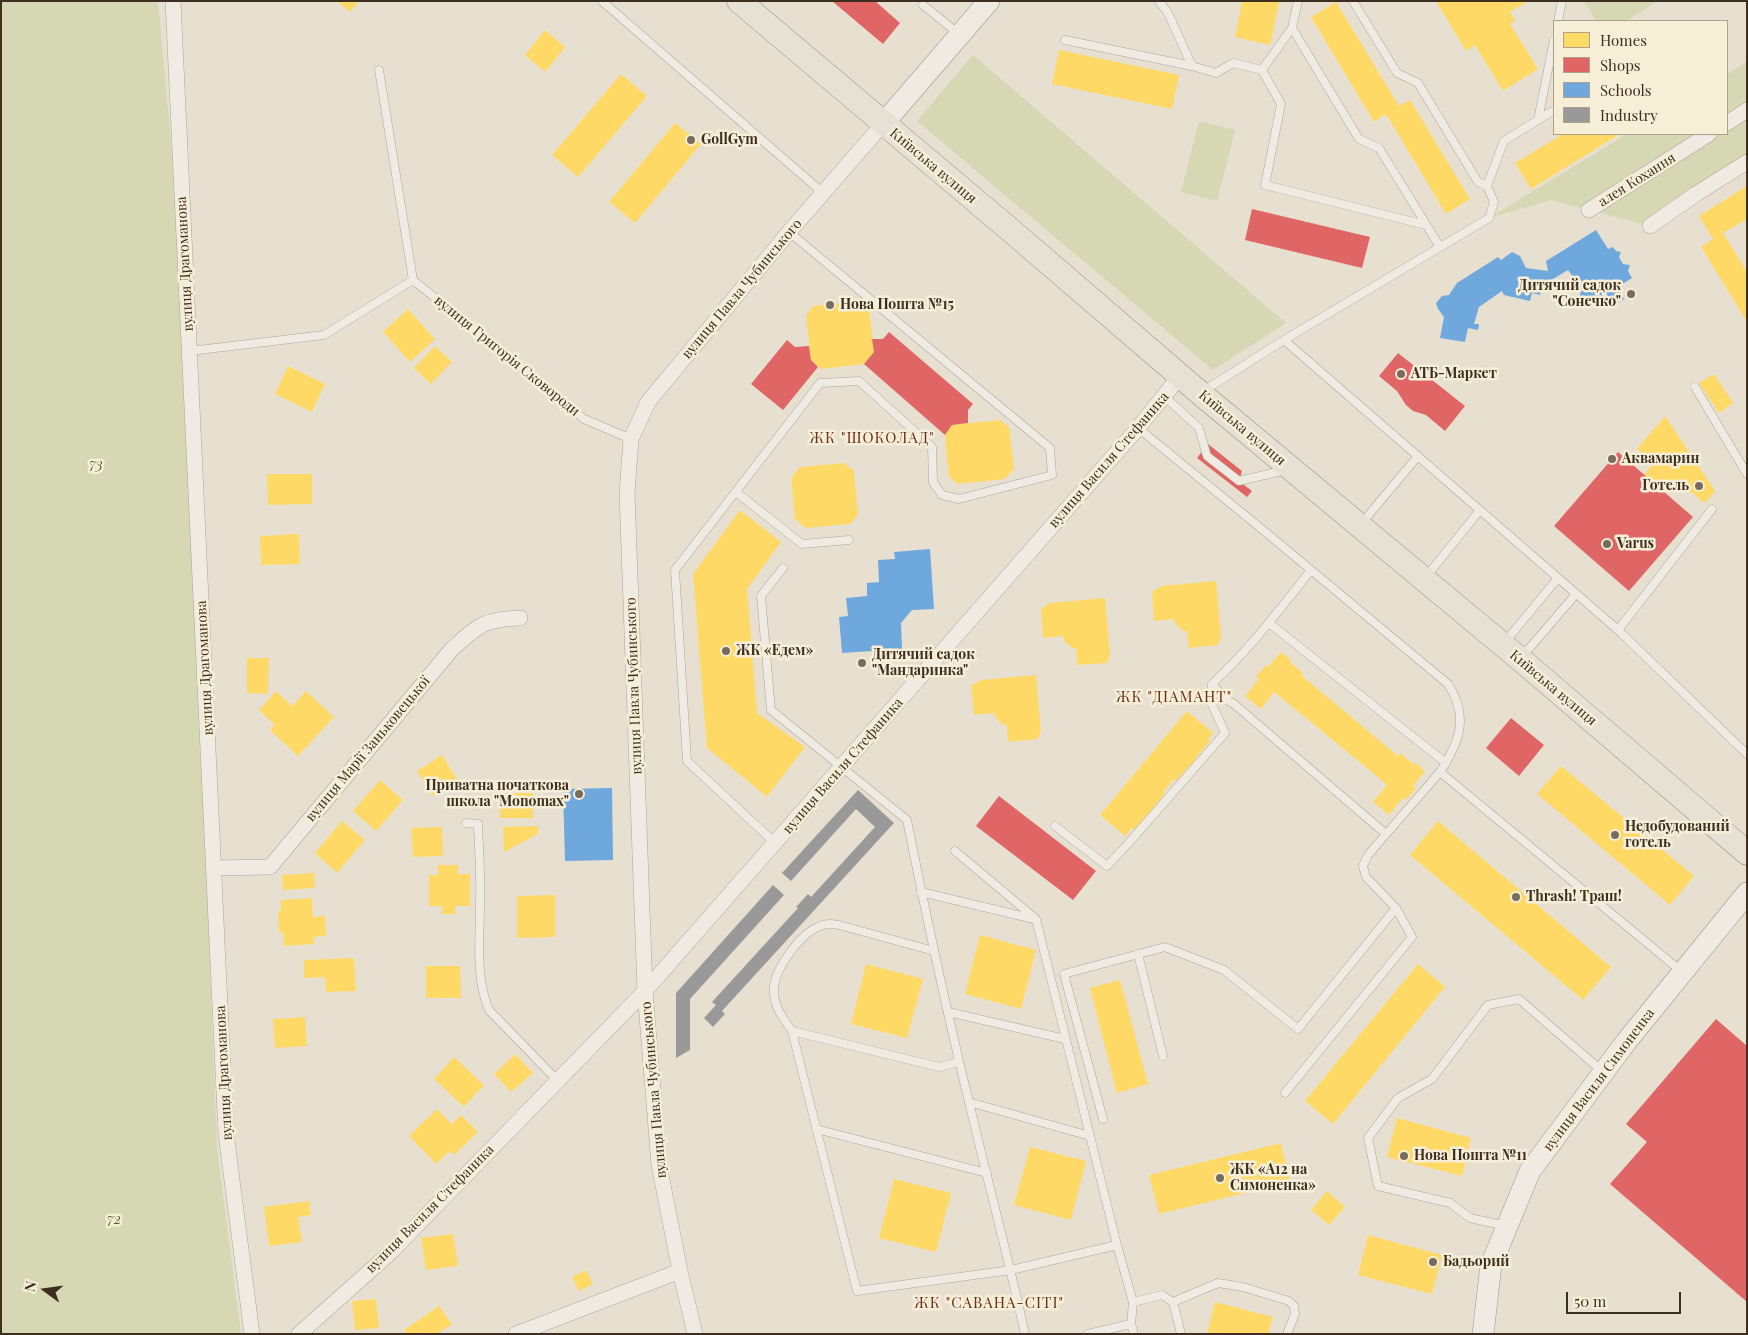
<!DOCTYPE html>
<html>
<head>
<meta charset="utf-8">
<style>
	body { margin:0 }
	#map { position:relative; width:1748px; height:1335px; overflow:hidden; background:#e7e0d1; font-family:"Playfair Display",serif }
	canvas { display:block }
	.frame { position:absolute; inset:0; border:2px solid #3d2e20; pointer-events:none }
	.legend { position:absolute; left:1553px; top:20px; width:175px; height:115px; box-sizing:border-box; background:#f7eed8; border:1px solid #ada18e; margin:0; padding:6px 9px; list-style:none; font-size:15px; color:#3d2e20 }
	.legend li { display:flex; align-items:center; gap:10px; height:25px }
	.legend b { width:25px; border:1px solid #ada18e }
	.north { position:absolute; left:20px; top:1265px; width:50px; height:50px; -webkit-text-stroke:4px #f7eed8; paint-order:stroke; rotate:284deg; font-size:14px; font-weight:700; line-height:20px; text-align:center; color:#3d2e20 }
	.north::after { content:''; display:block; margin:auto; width:18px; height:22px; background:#3d2e20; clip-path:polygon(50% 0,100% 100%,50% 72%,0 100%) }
	.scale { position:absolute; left:1566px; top:1292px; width:115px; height:22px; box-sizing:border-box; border:2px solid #3d2e20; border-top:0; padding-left:6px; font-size:15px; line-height:18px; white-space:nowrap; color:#3d2e20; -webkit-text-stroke:4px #f7eed8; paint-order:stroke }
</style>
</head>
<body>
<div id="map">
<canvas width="1748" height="1335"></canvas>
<div class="frame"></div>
<ul class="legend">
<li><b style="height:14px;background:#ffd966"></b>Homes</li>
<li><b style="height:14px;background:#e06666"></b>Shops</li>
<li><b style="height:14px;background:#6fa8dc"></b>Schools</li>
<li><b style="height:14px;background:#999"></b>Industry</li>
</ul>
<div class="north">N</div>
<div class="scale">50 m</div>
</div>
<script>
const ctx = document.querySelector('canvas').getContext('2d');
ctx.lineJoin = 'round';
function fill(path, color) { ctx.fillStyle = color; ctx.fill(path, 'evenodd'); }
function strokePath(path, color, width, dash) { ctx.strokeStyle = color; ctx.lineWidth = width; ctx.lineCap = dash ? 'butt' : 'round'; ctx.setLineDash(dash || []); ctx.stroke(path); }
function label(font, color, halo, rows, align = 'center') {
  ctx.font = font + ' "Playfair Display",serif'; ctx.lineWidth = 5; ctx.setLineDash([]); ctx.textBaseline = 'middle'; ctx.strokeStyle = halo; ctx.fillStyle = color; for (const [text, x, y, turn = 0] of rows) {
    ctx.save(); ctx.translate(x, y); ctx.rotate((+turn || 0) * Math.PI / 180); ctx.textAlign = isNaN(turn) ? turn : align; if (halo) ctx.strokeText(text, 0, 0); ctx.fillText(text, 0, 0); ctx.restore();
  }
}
fill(new Path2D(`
	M1,1H158L185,295L217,1148L241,1334H1Z
	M1584,1H1658L1626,21H1596Z
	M973,55L1286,323L1213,370L917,121Z
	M1747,62V162L1650,226L1551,200L1489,218L1627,134H1727V74Z
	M1199,121L1235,130L1217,201L1181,192Z`), '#d6d7b3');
fill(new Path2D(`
	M337,1H359L350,12Z
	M1242,1L1279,2L1270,45L1235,37Z
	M1436,1H1528L1510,12L1515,20L1510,24L1538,69L1503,91L1475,45L1466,51Z
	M1336,2L1399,106L1410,100L1470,199L1446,214L1386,114L1374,122L1311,17Z
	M545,30L565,47L545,72L525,55Z
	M1059,50L1179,75L1172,109L1052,84Z
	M621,74L647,96L578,177L552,155Z
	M675,123L701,144L635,223L609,202Z
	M1563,134H1620L1531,189L1515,163Z
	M1747,186V219L1723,233L1747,272V322L1701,247L1713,239L1699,216Z
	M857,301L869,308L874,352L864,364L821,369L811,360L806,316L813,306Z
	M408,309L435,339L410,362L383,332Z
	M435,346L452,362L431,384L414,368Z
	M288,366L325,384L312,412L275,394Z
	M1714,374L1733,403L1719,413L1699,383Z
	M1665,416L1715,491L1705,503L1676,480L1665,493L1644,475L1654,463L1637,449Z
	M1000,420L1009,427L1014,469L1005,479L958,484L949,477L945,435L952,425Z
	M844,463L854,471L858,515L850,524L806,528L795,519L791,478L800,467Z
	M267,474H312V504L268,505Z
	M740,510L781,542L747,589L757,713L805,747L767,797L707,748L693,574Z
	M299,534L300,564L261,565L260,536Z
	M1216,581L1221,637L1218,645L1189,648L1187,631H1183L1175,623L1174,619L1154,621L1152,592L1161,586Z
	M1105,598L1110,655L1107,663L1077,665L1076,648H1072L1064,641L1063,636L1043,638L1041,609L1050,603Z
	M1281,652L1291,660L1290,662L1303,673L1301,675L1398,756L1400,753L1413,764L1414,762L1425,771L1413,786L1416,788L1406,800L1403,798L1389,815L1373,802L1387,785L1362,764L1274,692L1261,709L1245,696L1259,679L1256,677L1266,665L1268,667Z
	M247,658H269L268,694L247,693Z
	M1036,675L1041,731L1038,739L1008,742L1007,725H1003L995,717L994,713L974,715L971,686L981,680Z
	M276,691L292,706L306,691L334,717L298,756L270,730L275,725L259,710Z
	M1187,711L1213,733L1208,739L1210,741L1195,759L1197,761L1193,766L1191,764L1176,781L1174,779L1163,792L1165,794L1151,810L1153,812L1149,817L1147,815L1134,830L1132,828L1125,836L1100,815Z
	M442,755L458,781L433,796L417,771Z
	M1561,766L1694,876L1670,905L1537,794Z
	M380,780L403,800L376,831L353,811Z
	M499,793H533V818H500Z
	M342,821L365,840L337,873L315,853Z
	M1438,821L1611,967L1583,1000L1410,855Z
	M538,826V834L504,852L503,827Z
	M442,827L443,856L413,857L411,828Z
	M438,865H458V874H470V906H455V914H442V906H429V875H438Z
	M314,873L315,888L283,890L282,875Z
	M555,895V937L517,938V896Z
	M312,898L313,917L325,916L326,936L313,937L314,944L284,946L283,932H279L278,911H281V900Z
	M980,935L1036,950L1021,1009L965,994Z
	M354,958L356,991L326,992L325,977L304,978V960Z
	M866,964L923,979L907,1038L851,1024Z
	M1418,964L1445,987L1333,1124L1305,1101Z
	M426,966H460L461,998H426Z
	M1120,980L1148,1084L1117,1093L1090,988Z
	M305,1017L307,1046L275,1048L273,1019Z
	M515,1054L533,1073L511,1092L494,1074Z
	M454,1057L484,1085L464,1107L434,1079Z
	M437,1109L452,1124L461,1115L478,1132L454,1155L450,1151L436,1164L409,1136Z
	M1397,1118L1471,1138L1462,1176L1387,1157Z
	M1281,1143L1290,1182L1159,1214L1149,1175Z
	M1030,1147L1086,1161L1071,1220L1014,1205Z
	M894,1179L951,1193L936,1252L879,1238Z
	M1327,1191L1345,1207L1329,1225L1311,1210Z
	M309,1201L311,1215L298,1217L302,1242L269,1246L264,1207Z
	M453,1234L458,1266L426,1270L421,1238Z
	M1368,1235L1442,1255L1432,1294L1358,1275Z
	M586,1270L593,1284L579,1291L572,1277Z
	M376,1299L379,1328L355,1330L352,1301Z
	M1215,1302L1273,1317L1268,1334H1207Z
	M439,1306L452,1324L437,1334H407L404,1330Z`), '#ffd966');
fill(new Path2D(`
	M832,1H875L900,23L883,44Z
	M1252,209L1370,237L1362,268L1245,240Z
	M889,332L973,404L968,410V423L952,425L945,435L864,364L874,352L872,339H883Z
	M787,340L795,347L809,346L811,360L818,367L783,410L751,384Z
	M1398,353L1465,406L1445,431L1426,415L1413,411L1406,405L1397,391L1379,376Z
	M1208,444L1242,471L1239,481L1252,491L1247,497L1197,458Z
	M1618,452L1693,517L1629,591L1554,526Z
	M1511,718L1544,745L1519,776L1486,748Z
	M999,796L1096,871L1073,900L976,826Z
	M1716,1019L1747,1046V1302L1610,1184L1647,1142L1626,1124Z`), '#e06666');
fill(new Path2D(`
	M1596,230L1608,249L1613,247L1616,251L1621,252L1619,257L1623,264L1630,265L1628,271L1632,278L1618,287L1624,299L1614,305L1606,294L1589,306L1585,300L1579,297L1581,291L1578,285L1571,283L1573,277L1568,270L1543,285L1540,295L1532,293L1530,301L1504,295L1502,291L1479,307L1474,324H1479L1478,330L1468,328L1465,342L1440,338L1444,317L1438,309L1436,303L1442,296L1449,295L1457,283L1498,257L1501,260L1512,252L1520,256L1526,268L1548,271L1546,261Z
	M930,549L934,609L912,610L901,623L902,649L842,653L839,617L848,616L846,598L867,596V583L879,582L878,560L895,559L894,552Z
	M612,788L613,860L565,861L563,789Z`), '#6fa8dc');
fill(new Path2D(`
	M858,790L894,823L722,1011L725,1014L713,1027L704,1018L716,1005L712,1002L798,908L796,907L808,894L811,897L875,827L856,809L791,881L782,873Z
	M773,885L784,895L690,999V1050L676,1058V993Z`), '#999');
const lane = new Path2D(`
	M602,1L823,193
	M1159,1L1168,13L1192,66L1216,73L1233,63L1262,70
	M1298,1L1292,28L1262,70L1281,104L1265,185L1426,225
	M923,5L959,34
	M1558,21L1562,1
	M1292,28L1359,139L1379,148L1440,247
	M1065,40L1192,66
	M379,70L413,280L584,419L631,439
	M1538,120L1554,40
	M1487,186L1504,141L1554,110
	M1284,340L1618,630L1747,754
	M190,351L324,335L413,280
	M1695,387L1747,474
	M1202,392L1284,340L1489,218L1494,202L1487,186L1478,182L1418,83L1397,73L1353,1
	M1164,396L1199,428L1207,456L1239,481L1286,470
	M1138,428L1263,530L1448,684C1469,716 1460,742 1440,772L1368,855L1363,866L1366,877L1396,908L1412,937L1285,1093
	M736,492L802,544L849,540
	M1361,524L1418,456
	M783,568L761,596L771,710L907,820C926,915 946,1009 969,1102C987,1179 1008,1256 1025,1334
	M1311,570C1280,609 1249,650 1212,684L1225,699L1234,704L1386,834
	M1426,577L1480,510
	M1269,623L1446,763
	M1618,630L1712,509
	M1505,642L1558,578
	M1521,658L1576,594
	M1440,772L1681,971
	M466,823L478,824C479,851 481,877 480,904C480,939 475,978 489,1010L557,1080
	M1055,826L1107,866L1126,846L1225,733L1210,700L1212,684
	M775,843L687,761L675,570L820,383L859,381L932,447L933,482L942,495L959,499L1052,475L1050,448L789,232
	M955,851L1036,919L1090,1136
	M921,892L1034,919
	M934,951L839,925C833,924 827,923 820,926C801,933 774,969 774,989C773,1006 783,1018 792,1031L857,1291L1011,1270L1117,1245
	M1138,954L1163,1056
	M948,1012L1065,1039
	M792,1031L939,1067L959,1062
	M969,1102L1090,1136L1117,1245L1133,1302L1162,1295L1173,1302L1181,1334
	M1103,1119L1064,974L1165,947L1224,970L1298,1029L1396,908
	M816,1129L987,1173
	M1506,1226L1470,1218L1450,1203L1378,1186L1368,1138L1398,1098L1432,1079L1488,1005L1519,999L1602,1071
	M1133,1302L1131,1324L1134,1334
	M1173,1302L1218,1283L1243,1287L1289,1301L1294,1306L1295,1314L1287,1334
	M1088,1334L1131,1324`);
const street = new Path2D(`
	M173,1L226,1134L252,1334
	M1727,123L1747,110
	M1589,210L1709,134
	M1650,226L1696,194L1747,162
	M214,868L270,867L452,649C478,626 483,619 520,618
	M299,1334L390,1253L645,991L1138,428L1180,376
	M516,1334L680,1271
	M695,1334L680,1271L659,1165L645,991L627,493L631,439L648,402L789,232L883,124`);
const secondary = new Path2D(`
	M883,124L989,1
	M1483,1334L1491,1265L1530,1171L1626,1042L1747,893`);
const primary = new Path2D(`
	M739,1L1015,234L1200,393L1520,659L1747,853`);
strokePath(lane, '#ada599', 9);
strokePath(street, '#ada599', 16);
strokePath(secondary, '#9c958a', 22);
strokePath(primary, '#928b80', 25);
strokePath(lane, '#efebe3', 8);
strokePath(street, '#efebe3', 15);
strokePath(secondary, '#efebe3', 21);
strokePath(primary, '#e6e1d4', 24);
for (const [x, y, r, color] of [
	[691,140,5,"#786c5e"],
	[1631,294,5,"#786c5e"],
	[830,305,5,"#786c5e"],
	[1401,374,5,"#786c5e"],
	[1612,459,5,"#786c5e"],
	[1699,486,5,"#786c5e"],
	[1607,544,5,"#786c5e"],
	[726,651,5,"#786c5e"],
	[862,663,5,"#786c5e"],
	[579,794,5,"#786c5e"],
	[1615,835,5,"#786c5e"],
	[1516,897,5,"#786c5e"],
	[1404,1156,5,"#786c5e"],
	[1220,1178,5,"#786c5e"],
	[1433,1262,5,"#786c5e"]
]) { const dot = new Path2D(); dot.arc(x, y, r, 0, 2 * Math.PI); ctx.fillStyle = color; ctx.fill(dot); strokePath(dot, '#f7eed8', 2); }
label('bold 14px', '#3d2e20', '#f7eed8', [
	["GollGym",701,140],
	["Дитячий садок",1621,286,"right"],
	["\"Сонечко\"",1621,302,"right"],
	["Нова Пошта №15",840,305],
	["АТБ-Маркет",1411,374],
	["Аквамарин",1622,459],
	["Готель",1689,486,"right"],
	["Varus",1617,544],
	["ЖК «Едем»",736,651],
	["Дитячий садок",872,655],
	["\"Мандаринка\"",872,671],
	["Приватна початкова",569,786,"right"],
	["школа \"Monomax\"",569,802,"right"],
	["Недобудований",1625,827],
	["готель",1625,843],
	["Thrash! Траш!",1526,897],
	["Нова Пошта №11",1414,1156],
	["ЖК «А12 на",1230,1170],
	["Симоненка»",1230,1186],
	["Бадьорий",1443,1262]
], 'left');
label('14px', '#3d2e20', '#f7eed8', [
	["Київська вулиця",933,166,40],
	["алея Кохання",1637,180,-32],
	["вулиця Драгоманова",185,264,-93],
	["вулиця Павла Чубинського",742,289,-50],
	["вулиця Григорія Сковороди",507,356,39],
	["Київська вулиця",1242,428,40],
	["вулиця Василя Стефаника",1109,460,-49],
	["вулиця Драгоманова",205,668,-93],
	["вулиця Павла Чубинського",634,686,-92],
	["Київська вулиця",1553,688,40],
	["вулиця Марії Заньковецької",368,749,-50],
	["вулиця Василя Стефаника",843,766,-49],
	["вулиця Драгоманова",224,1073,-93],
	["вулиця Василя Симоненка",1599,1080,-53],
	["вулиця Павла Чубинського",654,1090,-95],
	["вулиця Василя Стефаника",430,1209,-45]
]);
label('italic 14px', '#4d5a26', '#f7eed8', [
	["73",96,465],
	["72",114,1220]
]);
ctx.letterSpacing = '1px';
label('15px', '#6b2e1e', '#f7eed8', [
	["ЖК \"ШОКОЛАД\"",872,438],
	["ЖК \"ДІАМАНТ\"",1174,697],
	["ЖК \"САВАНА-СІТІ\"",989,1303]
]);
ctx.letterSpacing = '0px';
</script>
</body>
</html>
